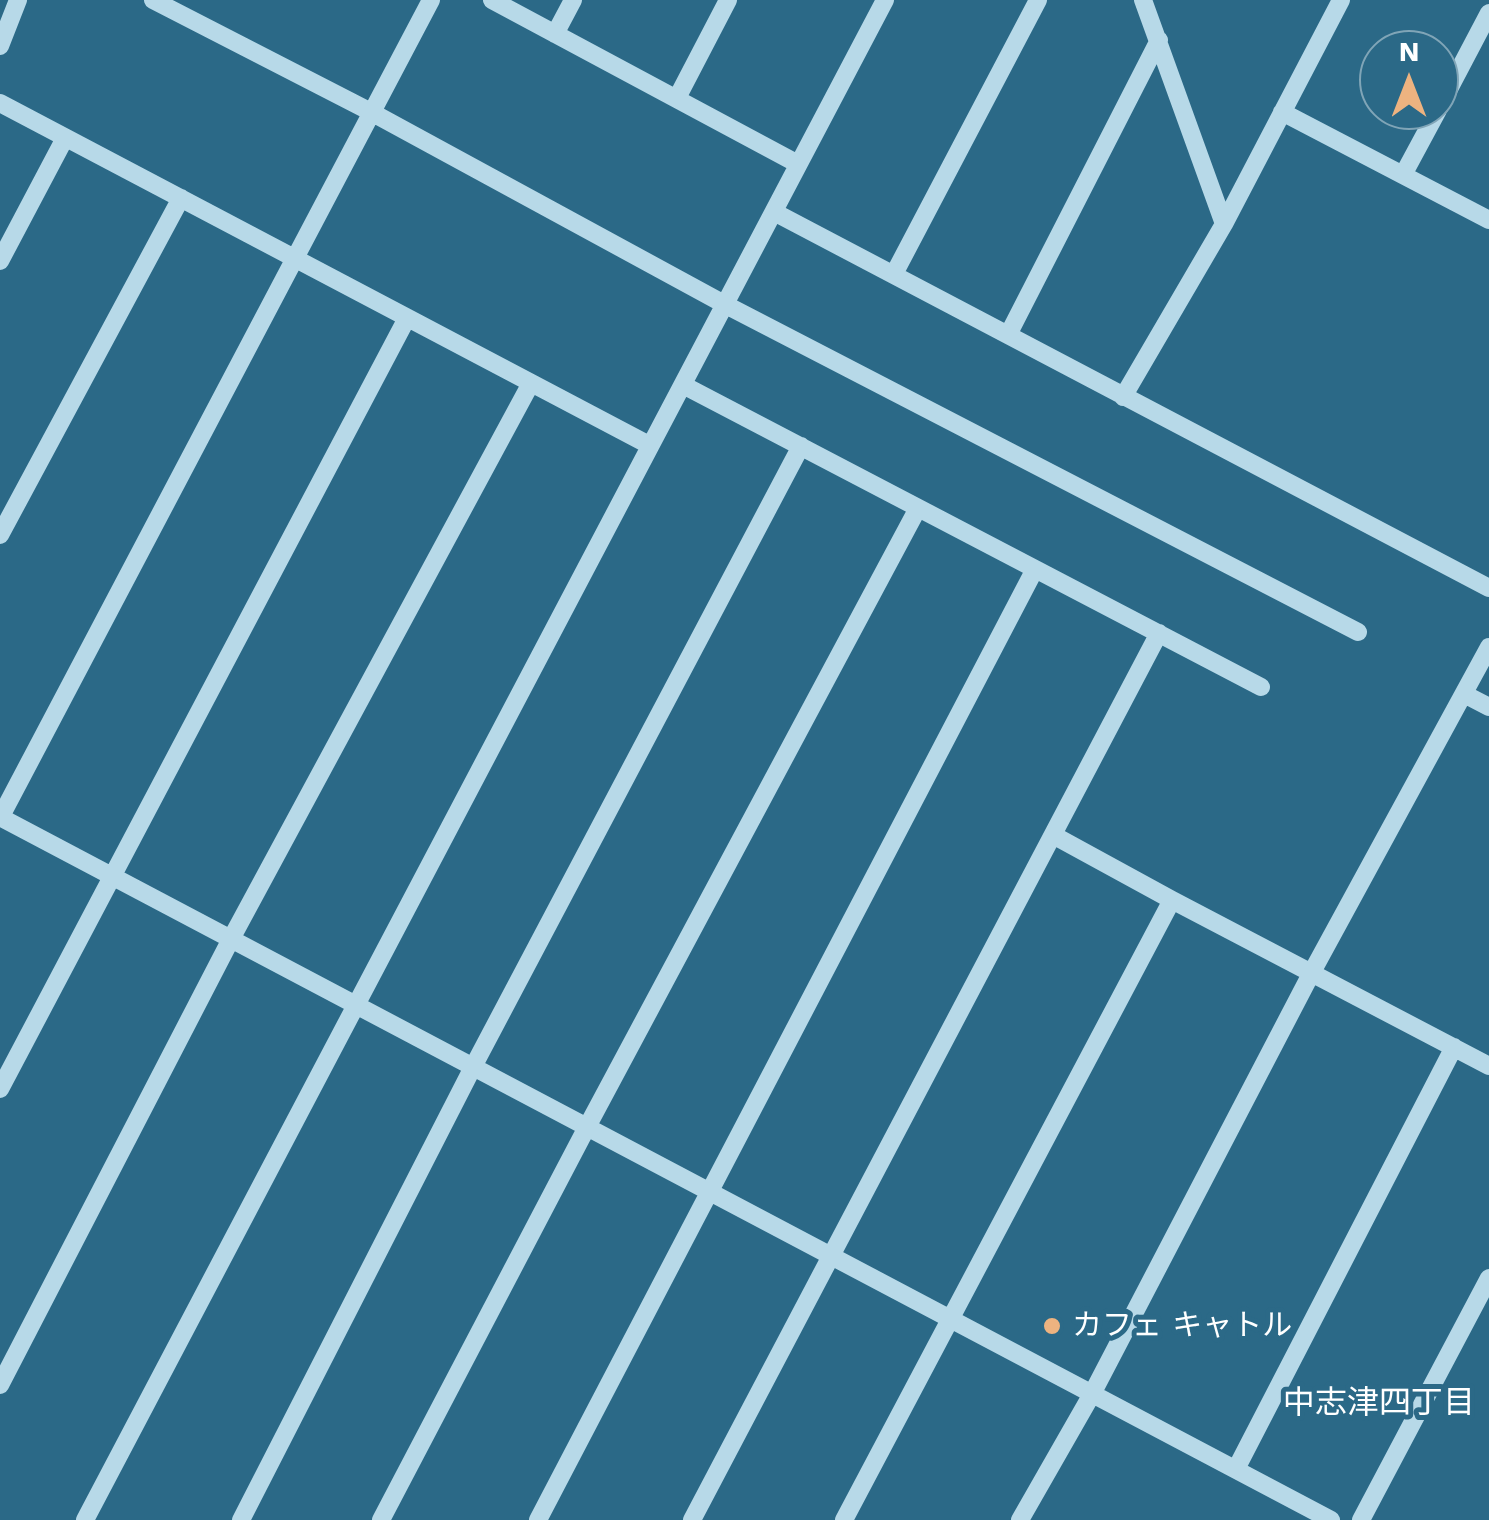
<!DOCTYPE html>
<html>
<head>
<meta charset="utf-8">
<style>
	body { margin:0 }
	#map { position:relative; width:1489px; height:1520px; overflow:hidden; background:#2b6987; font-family:"Work Sans",sans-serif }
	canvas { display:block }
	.north { position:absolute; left:1359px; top:30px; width:100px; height:100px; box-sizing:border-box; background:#2b6987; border:2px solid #80a5b7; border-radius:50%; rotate:0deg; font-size:28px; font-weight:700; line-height:40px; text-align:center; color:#fff }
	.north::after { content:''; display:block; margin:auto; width:35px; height:45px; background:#edb380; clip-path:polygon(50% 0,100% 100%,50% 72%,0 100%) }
</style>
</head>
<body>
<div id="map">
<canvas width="1489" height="1520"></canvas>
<div class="north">N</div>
</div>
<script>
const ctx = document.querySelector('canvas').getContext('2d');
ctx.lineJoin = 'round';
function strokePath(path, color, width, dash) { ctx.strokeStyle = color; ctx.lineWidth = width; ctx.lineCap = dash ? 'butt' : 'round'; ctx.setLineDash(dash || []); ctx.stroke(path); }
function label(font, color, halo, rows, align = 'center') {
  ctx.font = font + ' "Work Sans","Noto Sans JP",sans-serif'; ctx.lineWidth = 10; ctx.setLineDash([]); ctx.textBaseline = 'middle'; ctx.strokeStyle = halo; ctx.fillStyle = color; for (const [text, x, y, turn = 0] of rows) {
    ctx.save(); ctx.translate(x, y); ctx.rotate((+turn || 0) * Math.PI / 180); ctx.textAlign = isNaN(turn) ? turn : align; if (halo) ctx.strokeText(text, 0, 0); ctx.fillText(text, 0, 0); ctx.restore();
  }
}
strokePath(new Path2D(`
	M153,0L371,112L724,304L1358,632
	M492,0L798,164
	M1143,0L1224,224
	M555,34L573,0
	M0,46L18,0
	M677,98L728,0
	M0,103L649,445
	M1439,108L1489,13
	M1282,112L1489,220
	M1403,175L1438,110
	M774,212L1489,588
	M0,261L65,138
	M894,274L1038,0
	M1008,335L1159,40
	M683,385L1261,687
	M1123,397L1224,224L1341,0
	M0,535L181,198
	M1464,694L1489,707
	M0,817L1331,1520
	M0,818L431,0
	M1053,835L1172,900L1489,1066
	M0,1089L407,318
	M0,1385L231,939L531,383
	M1236,1469L1454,1047
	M85,1520L885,0
	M241,1520L473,1067L801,446
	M381,1520L587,1127L918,508
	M538,1520L1035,569
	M692,1520L1159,633
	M844,1520L1172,900
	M1020,1520L1092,1394L1312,972L1489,647
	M1361,1520L1489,1278`), '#b7d9e8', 18);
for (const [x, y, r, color] of [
	[1052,1326,10,"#edb380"]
]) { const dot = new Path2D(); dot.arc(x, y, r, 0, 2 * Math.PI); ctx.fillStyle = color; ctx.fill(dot); strokePath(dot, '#2b6987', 4); }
label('30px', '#fff', '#2b6987', [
	["カフェ キャトル",1072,1326]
], 'left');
label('32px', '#fff', '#2b6987', [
	["中志津四丁目",1379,1404]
]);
</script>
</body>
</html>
